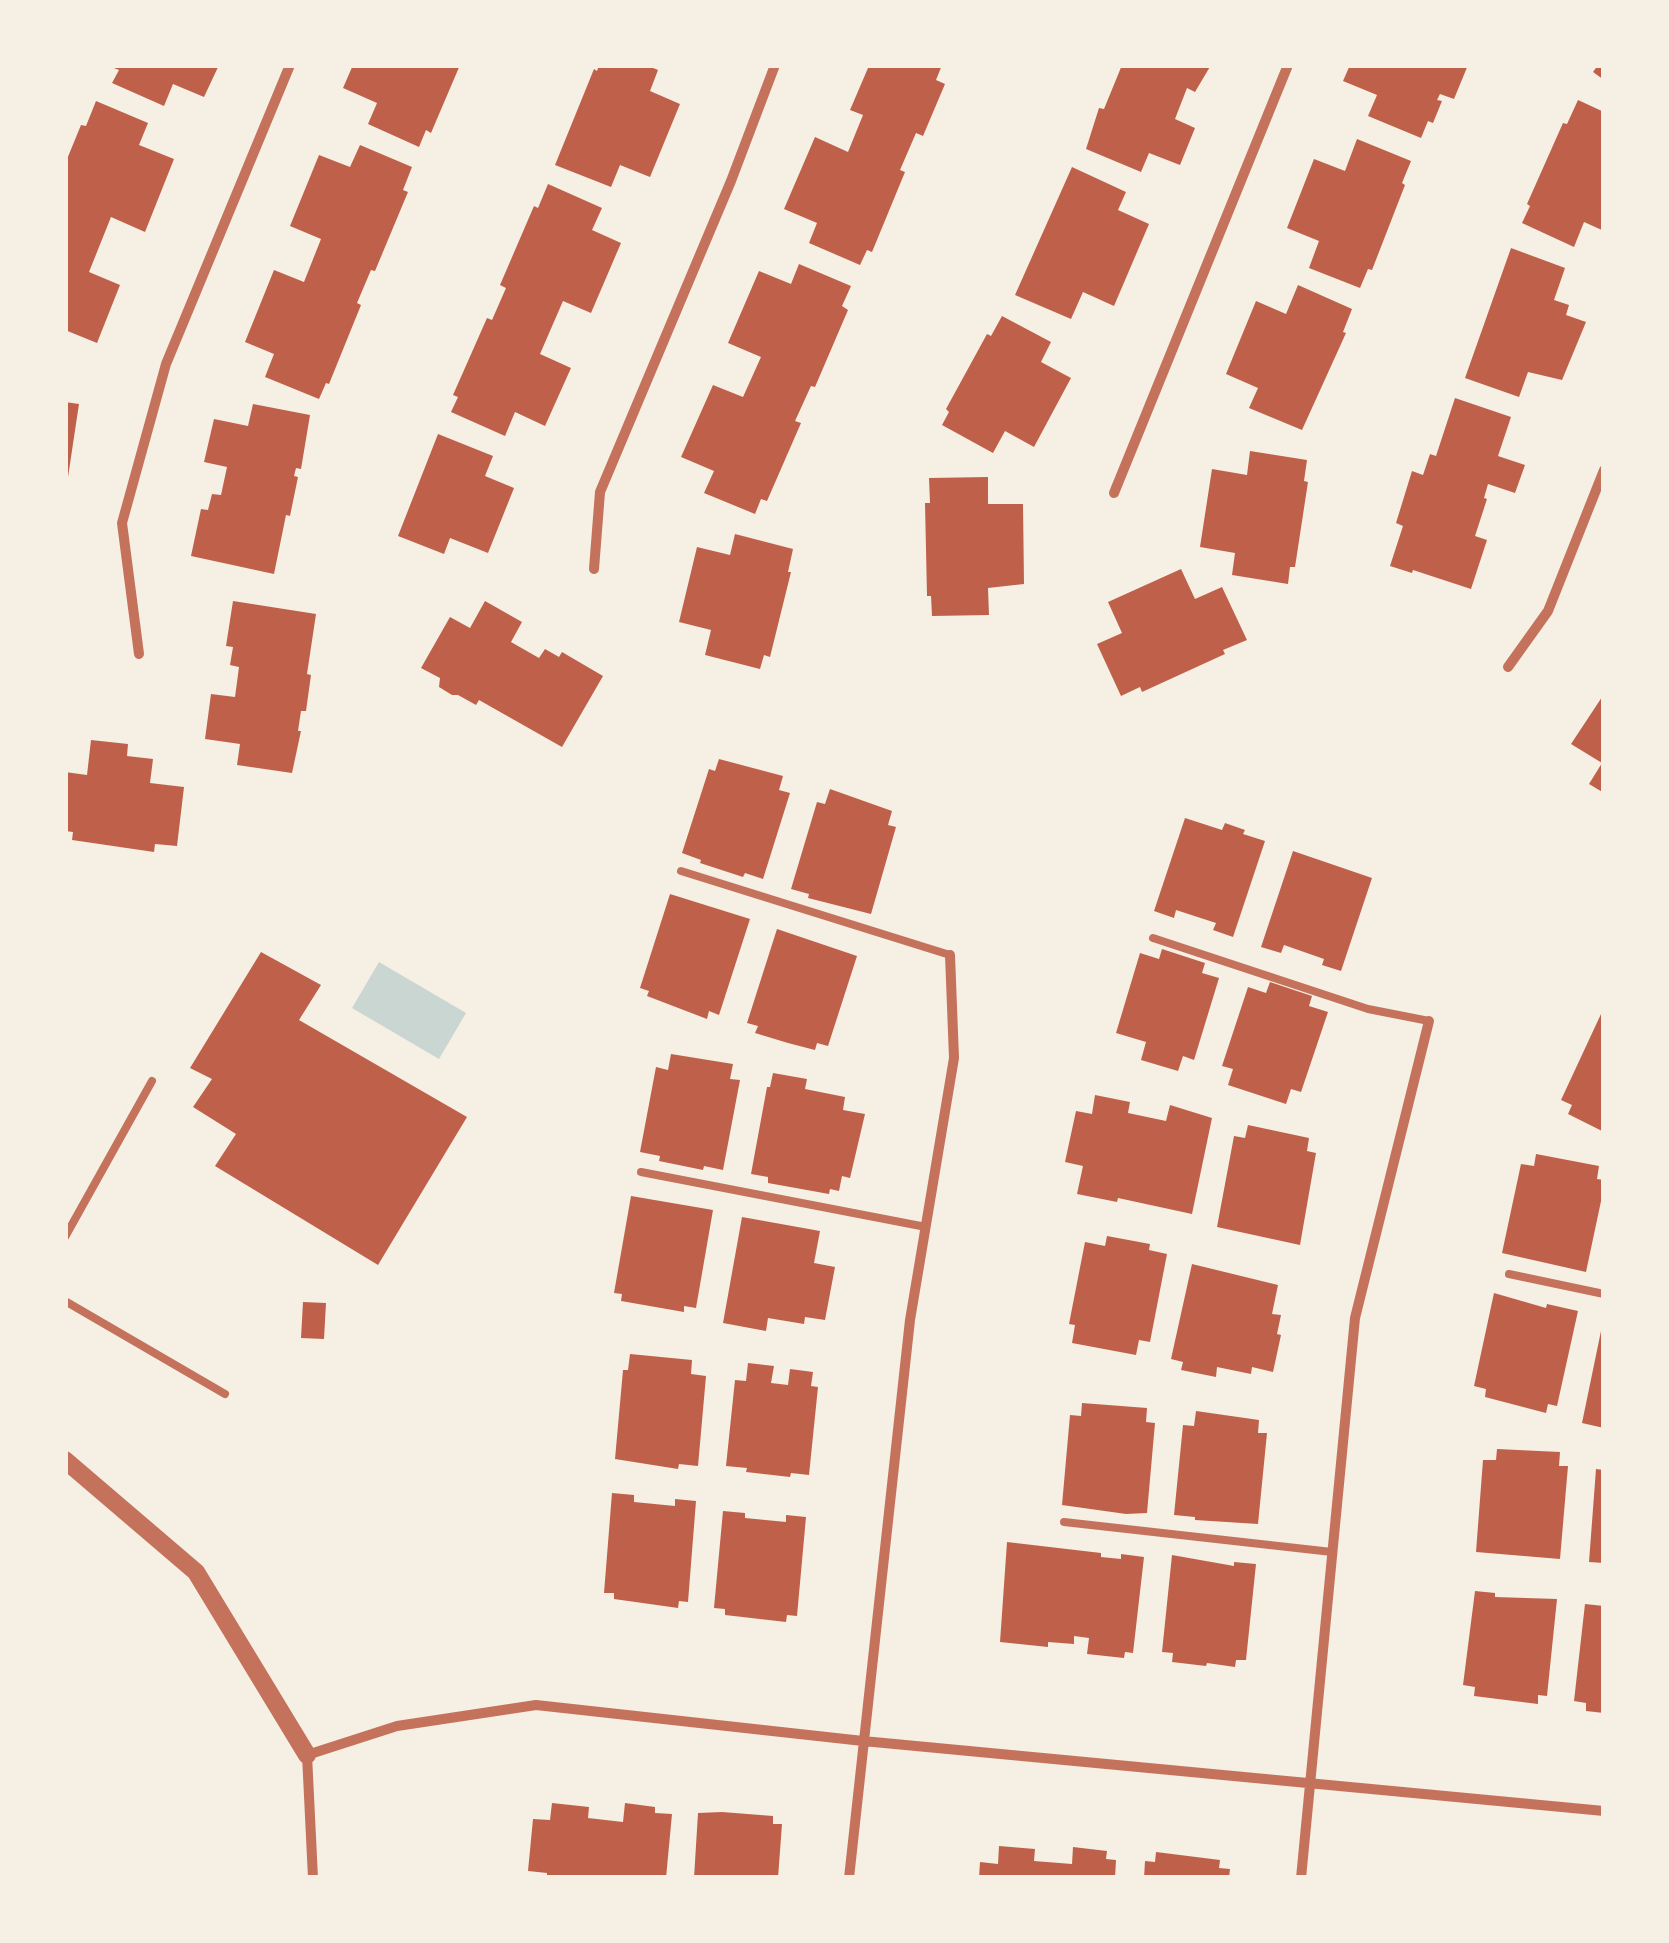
<!DOCTYPE html>
<html>
<head>
<meta charset="utf-8">
<style>
	body { margin:0 }
	#map { position:relative; width:1669px; height:1943px; overflow:hidden; background:#f6efe4; font-family:Commissioner,sans-serif }
	canvas { display:block }
	.frame { position:absolute; inset:0; border:68px solid #f6efe4; pointer-events:none }
</style>
</head>
<body>
<div id="map">
<canvas width="1669" height="1943"></canvas>
<div class="frame"></div>
</div>
<script>
const ctx = document.querySelector('canvas').getContext('2d');
ctx.lineJoin = 'round';
function fill(path, color) { ctx.fillStyle = color; ctx.fill(path, 'evenodd'); }
function strokePath(path, color, width, dash) { ctx.strokeStyle = color; ctx.lineWidth = width; ctx.lineCap = dash ? 'butt' : 'round'; ctx.setLineDash(dash || []); ctx.stroke(path); }
fill(new Path2D(`
	M379,962L466,1013L439,1059L352,1008Z`), '#c9d6d2');
fill(new Path2D(`
	M115,65H219L204,97L173,84L164,106L112,83L119,70L114,68Z
	M353,65H460L431,133L426,130L419,147L368,124L377,103L343,88Z
	M599,65H646L658,70L650,91L680,104L650,177L620,165L611,187L555,165L594,69L597,71Z
	M860,65H942L936,80L945,84L923,136L916,133L900,170L905,172L872,252L867,250L860,265L809,243L817,223L784,209L815,137L848,152L863,115L850,110L868,68Z
	M1122,65H1211L1195,92L1187,88L1175,119L1195,128L1180,165L1149,153L1141,172L1086,149L1099,108L1104,109Z
	M1350,65H1468L1454,99L1440,94L1437,100L1442,101L1433,123L1428,121L1421,138L1368,116L1377,95L1343,81Z
	M1598,65H1604V80L1593,72Z
	M1578,100L1604,112V231L1584,222L1574,247L1522,223L1530,206L1527,204L1563,123L1567,124Z
	M96,101L148,123L139,145L174,159L145,232L111,217L89,272L120,285L97,343L65,330V164L81,125L86,126Z
	M1357,139L1411,161L1402,183L1405,185L1372,270L1368,269L1360,288L1309,268L1319,241L1287,228L1314,159L1345,171Z
	M360,145L412,167L403,190L408,192L375,271L371,270L357,303L361,305L329,384L326,383L319,399L265,377L274,354L245,342L274,270L304,282L321,239L290,226L319,155L350,167Z
	M1072,167L1126,192L1118,210L1149,224L1114,306L1083,292L1071,319L1015,295Z
	M548,184L602,208L592,230L621,243L591,313L563,301L540,354L571,368L545,426L515,412L505,436L451,412L458,397L453,395L487,318L492,320L506,288L500,285L534,206L538,208Z
	M1511,248L1565,268L1554,300L1569,305L1566,315L1586,322L1562,380L1528,372L1519,397L1465,378Z
	M799,264L851,286L842,306L848,310L815,387L811,386L795,421L801,423L767,501L761,499L755,514L704,493L714,471L681,457L713,385L743,397L761,357L728,343L759,271L791,284Z
	M1298,285L1352,309L1343,332L1346,333L1302,430L1249,408L1258,388L1226,374L1256,301L1286,314Z
	M1002,316L1051,342L1041,362L1071,378L1034,447L1005,431L993,453L942,425L949,412L946,409L987,334L991,336Z
	M1455,398L1511,417L1498,456L1525,465L1515,493L1488,484L1484,498L1487,499L1475,536L1487,540L1471,589L1413,570L1412,573L1390,566L1403,526L1396,523L1412,471L1423,475L1430,454L1436,456Z
	M65,402L79,404L68,477H65Z
	M253,404L310,415L301,469L296,468L294,476L298,477L290,516L286,515L274,574L191,556L201,509L208,510L212,494L221,495L227,467L204,462L214,419L248,426Z
	M438,434L493,456L485,476L514,488L488,553L450,538L444,554L398,536Z
	M1250,451L1307,460L1304,481L1308,482L1295,567H1290L1288,584L1232,575L1235,553L1200,547L1212,469L1247,475Z
	M988,477V504H1023L1024,584L988,588L989,615L932,616L931,596H927L925,503H930L929,478Z
	M735,534L793,549L788,572H791L770,657L764,655L760,669L705,655L711,630L679,622L697,547L730,555Z
	M1181,569L1195,599L1222,587L1247,640L1223,650L1225,654L1142,692L1140,687L1121,696L1097,644L1122,633L1108,602Z
	M233,601L316,614L307,674L311,675L306,711H301L298,731H301L292,773L237,765L240,744L205,739L211,694L235,697L239,667L230,665L233,647L226,646Z
	M485,601L522,622L511,642L539,658L545,649L559,657L562,652L603,676L562,747L479,700L476,705L458,695H452L439,687L440,678L421,668L450,617L470,628Z
	M1604,694V793L1589,784L1602,763L1571,744Z
	M91,740L128,744L127,756L153,759L150,783L184,787L177,846L155,844L154,852L72,840L73,832L65,831V772L87,775Z
	M719,759L783,776L779,790L790,793L763,879L745,873L743,877L700,863L701,860L682,853L709,769L715,771Z
	M830,789L892,811L888,825L896,827L871,914L808,898L809,894L791,889L817,802L825,804Z
	M1185,818L1222,830L1225,823L1245,830L1243,834L1265,841L1233,937L1213,930L1216,923L1176,910L1174,918L1154,911Z
	M1293,851L1372,878L1341,971L1322,965L1324,959L1284,945L1281,953L1261,947Z
	M670,894L750,919L719,1015L709,1011L707,1019L647,996L649,991L640,988Z
	M777,929L857,956L828,1046L817,1043L815,1050L788,1043L755,1033L758,1026L747,1023Z
	M1162,949L1205,963L1202,973L1219,978L1194,1060L1183,1056L1178,1071L1141,1060L1146,1042L1116,1033L1140,953L1159,959Z
	M261,952L321,985L299,1020L467,1117L378,1265L215,1166L236,1134L193,1107L212,1079L190,1068Z
	M1270,982L1312,996L1309,1006L1328,1012L1301,1092L1291,1089L1286,1104L1228,1085L1233,1069L1222,1066L1248,987L1266,993Z
	M1601,1014L1604,1015V1132L1568,1114L1572,1105L1561,1100Z
	M671,1054L733,1064L730,1079L740,1080L723,1170L704,1166L703,1170L659,1161L660,1156L640,1152L656,1067L668,1070Z
	M773,1073L807,1079L805,1089L845,1097L843,1110L865,1114L850,1178L842,1176L839,1191L830,1189L829,1194L768,1183V1177L751,1174L767,1087H770Z
	M1095,1095L1130,1102L1128,1113L1166,1121L1170,1105L1212,1118L1192,1214L1118,1198L1117,1202L1077,1194L1083,1166L1065,1162L1076,1111L1092,1114Z
	M1248,1125L1309,1138L1307,1151L1316,1153L1300,1245L1217,1227L1234,1136L1245,1138Z
	M1536,1154L1599,1166L1597,1179L1604,1180V1187L1586,1272L1502,1253L1521,1164L1534,1166Z
	M631,1196L713,1210L696,1308L684,1306V1312L621,1301L622,1294L614,1293Z
	M742,1217L820,1231L814,1263L835,1267L825,1320L805,1317L804,1324L768,1318L766,1331L723,1323Z
	M1107,1236L1150,1244L1149,1250L1167,1254L1150,1342L1139,1340L1136,1355L1072,1343L1075,1325L1069,1324L1085,1242L1105,1246Z
	M1192,1264L1278,1285L1272,1314L1281,1315L1277,1334L1281,1335L1273,1372L1252,1367L1251,1374L1217,1367L1216,1377L1181,1370L1183,1362L1171,1359Z
	M1494,1293L1546,1308L1547,1304L1578,1311L1557,1406L1548,1404L1546,1413L1485,1397L1486,1389L1474,1386Z
	M303,1302L326,1303L324,1339L301,1338Z
	M1601,1331L1604,1332V1428L1582,1423Z
	M630,1354L692,1360L691,1374L706,1376L698,1466L679,1464L678,1469L615,1459L623,1370H628Z
	M748,1363L774,1366L771,1383L788,1385L790,1369L813,1372L811,1386L818,1387L809,1475L791,1473L790,1477L746,1472L747,1468L726,1466L735,1380L746,1381Z
	M1082,1403L1147,1408L1146,1422L1155,1423L1147,1513L1126,1514L1062,1505L1070,1415L1081,1416Z
	M1196,1411L1259,1420L1258,1433H1267L1258,1524L1195,1520V1517L1174,1515L1183,1425L1194,1426Z
	M1497,1449L1560,1452L1559,1466H1568L1560,1559L1476,1552L1483,1460H1496Z
	M1596,1469L1604,1470V1563L1589,1562Z
	M612,1493L634,1495V1502L675,1506V1499L696,1501L688,1602L679,1601L678,1608L614,1599V1593H604Z
	M723,1511L745,1513V1518L786,1522V1515L806,1517L797,1616L787,1615L786,1622L725,1615V1609L714,1608Z
	M1007,1542L1101,1553V1557L1121,1559V1554L1144,1557L1133,1653L1125,1652L1124,1658L1087,1654L1089,1638L1074,1636V1644L1048,1642V1647L1000,1642Z
	M1172,1555L1234,1566V1562L1256,1564L1246,1660H1236L1235,1667L1207,1663L1206,1666L1172,1662L1173,1653L1162,1652Z
	M1475,1591L1495,1593V1597L1557,1599L1547,1696L1538,1695V1704L1474,1696L1475,1687L1463,1685Z
	M1585,1604L1604,1606V1713L1586,1711V1703L1574,1701Z
	M552,1803L589,1807L588,1818L623,1822L625,1803L655,1807V1813L672,1814L666,1878H547V1873L528,1871L533,1819L550,1820Z
	M722,1812L773,1816V1824H782L778,1878H694L698,1813Z
	M999,1846L1035,1849L1034,1861L1072,1864L1073,1847L1107,1851L1106,1859L1116,1860L1115,1878H979L980,1862L998,1864Z
	M1156,1852L1220,1860L1219,1868L1230,1869L1229,1878H1144L1145,1861L1155,1862Z`), '#bf614a');
strokePath(new Path2D(`
	M681,871L950,955
	M1153,938L1368,1009L1429,1021
	M641,1172L926,1227
	M65,1237L152,1081
	M1509,1274L1604,1294
	M65,1301L225,1394
	M1064,1522L1332,1552`), '#c5725c', 8);
strokePath(new Path2D(`
	M1114,493L1288,65
	M594,569L600,492L731,181L775,65
	M139,654L122,523L166,364L290,65
	M1508,667L1548,611L1604,470
	M313,1878L307,1755L397,1726L536,1705L863,1741L1604,1811
	M849,1878L910,1320L954,1058L950,955
	M1301,1878L1355,1318L1429,1021`), '#c5725c', 10);
strokePath(new Path2D(`
	M65,1460L196,1572L307,1755`), '#c5725c', 18);
</script>
</body>
</html>
